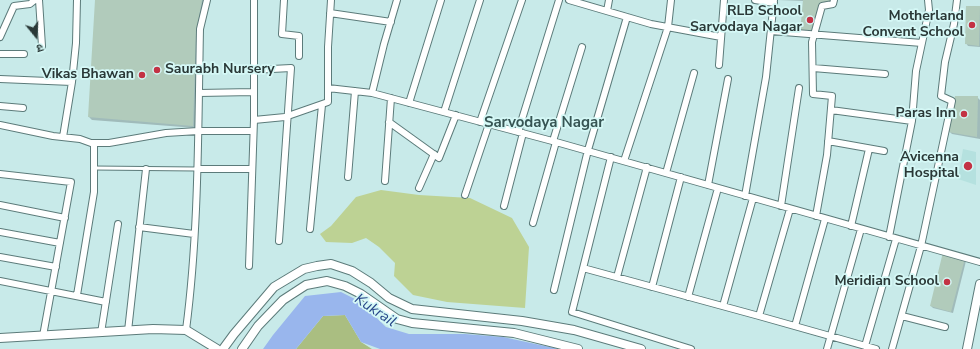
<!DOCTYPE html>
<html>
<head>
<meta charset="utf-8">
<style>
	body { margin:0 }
	#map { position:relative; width:980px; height:349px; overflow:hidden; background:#c8eae9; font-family:"Nunito Sans","Noto Sans Devanagari",sans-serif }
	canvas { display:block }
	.north { position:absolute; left:16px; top:16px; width:40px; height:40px; -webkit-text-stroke:3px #d5f8f6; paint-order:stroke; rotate:162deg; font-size:11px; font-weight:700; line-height:16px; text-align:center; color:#2a3837 }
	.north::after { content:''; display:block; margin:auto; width:14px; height:18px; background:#2a3837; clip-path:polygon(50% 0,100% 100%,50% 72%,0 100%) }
</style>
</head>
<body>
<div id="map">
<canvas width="980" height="349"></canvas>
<div class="north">उ</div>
</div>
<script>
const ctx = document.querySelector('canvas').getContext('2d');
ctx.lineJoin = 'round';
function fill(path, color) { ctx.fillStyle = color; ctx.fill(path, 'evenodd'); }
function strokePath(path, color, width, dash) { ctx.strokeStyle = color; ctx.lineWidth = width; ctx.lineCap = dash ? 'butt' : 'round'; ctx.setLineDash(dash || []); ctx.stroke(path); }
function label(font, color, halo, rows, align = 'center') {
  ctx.font = font + ' "Nunito Sans",sans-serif'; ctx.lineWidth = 3.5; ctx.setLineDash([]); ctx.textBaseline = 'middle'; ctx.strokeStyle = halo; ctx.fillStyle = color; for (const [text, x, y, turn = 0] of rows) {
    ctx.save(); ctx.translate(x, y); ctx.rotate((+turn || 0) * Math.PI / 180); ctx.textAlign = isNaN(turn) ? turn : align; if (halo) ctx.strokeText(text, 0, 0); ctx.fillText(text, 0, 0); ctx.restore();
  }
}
fill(new Path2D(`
	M963,149L976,152V185L958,179Z`), '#b5e1df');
fill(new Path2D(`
	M381,190L419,195L470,198L512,218L529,247L525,308L447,302L413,295L394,276L395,263L379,247L366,238L352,243L326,242L320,234L331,226L356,197Z`), '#bdd294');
fill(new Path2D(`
	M345,315L361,342L372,349H296L323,316Z`), '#aabe81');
fill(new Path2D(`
	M341,292L359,301L386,327L409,334H465L503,337L559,349H380L361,342L345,315L323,316L296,349H263L273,335L305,296Z`), '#99b6ed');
fill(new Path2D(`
	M96,0H206L198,35L196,128L92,120L89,117Z
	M778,0H837L804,1Z
	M979,7H980V47L968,46L966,43Z
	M977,97L980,100V139L952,134L949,131Z
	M944,253L966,261L953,313L933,308L931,306Z`), '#0003');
fill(new Path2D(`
	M95,0H202L196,32L193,126L88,117Z
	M803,0H834L822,6L814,34L800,33Z
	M966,6H980L979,46L965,44Z
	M955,96H978L977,137L948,132Z
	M943,252L965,258L951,312L930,306Z`), '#b1cbbb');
const service = new Path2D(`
	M94,168L196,169`);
const minor = new Path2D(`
	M39,0L42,46
	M284,0L282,34L299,36V56
	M569,0L651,24L721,37
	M755,0L774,3
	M607,11L609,0
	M330,13L391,22
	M771,31L922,43
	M0,37L14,6L30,4L35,0
	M0,54H24
	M719,65L724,0
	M813,68L885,74
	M253,70L291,68L279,241
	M0,79L72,82L63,137
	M72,82L76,43L77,0
	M328,88L372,93L556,142L980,262
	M199,93L253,92
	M372,93L384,44L397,0
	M409,103L441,0
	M0,106L23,108
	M831,110L912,121
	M444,112L480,0
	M254,120L285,117L328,102V47L331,0
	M389,122L439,158L456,115
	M480,122L522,0
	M0,125L53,136L80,139L91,143H109L166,133L198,131H253
	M518,132L559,0
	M553,141L582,47
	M828,141L884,151
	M611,157L572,312L691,349
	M624,161L668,27L671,0
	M197,169H252
	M666,173L694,73
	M0,174L71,182L43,336
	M348,177L355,91
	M385,181L391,98
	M708,185L728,79
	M419,188L434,154
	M465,195L489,124
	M745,196L766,77L774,0
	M0,205L65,218
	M504,206L523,133
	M781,206L799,88
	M816,216L827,155L832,96L813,94L812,42L822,6L833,4L834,0
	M533,223L556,142
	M851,226L869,149
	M139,227L194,234
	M310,229L322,105
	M0,232L60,243
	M889,237L912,121L916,71L929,10L928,0
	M0,257L56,267
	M249,266L254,120V0
	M583,268L759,316L876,349
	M617,277L647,167
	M0,281L106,302
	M652,287L681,177
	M554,290L588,150L627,17
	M77,295L94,192V143
	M688,297L718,188
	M723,306L753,198
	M759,316L790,209
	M902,316L945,327
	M795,326L825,219
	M186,330C199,231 198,129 200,29L207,0
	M128,331L146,169
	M101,333L118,224
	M865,346L896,239
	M827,349L861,229
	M892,349L921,246L952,101L941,96L945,62L954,24L957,0`);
const tertiary = new Path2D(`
	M0,338L153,329L186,330L217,349
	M223,349L234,334L274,287L304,269L317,266L331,264L352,271L371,283L389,298L412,309L522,321L574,330L641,349
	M242,349L258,326L283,300L306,285L327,281L345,286L361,294L397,319L412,323L514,333L578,349
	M967,349L980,284`);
strokePath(service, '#5c7b7a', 5);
strokePath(minor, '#5c7b7a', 8);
strokePath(tertiary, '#5c7b7a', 10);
strokePath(service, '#fff', 3);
strokePath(minor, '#fff', 6);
strokePath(tertiary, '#fff', 8);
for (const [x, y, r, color] of [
	[810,20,4,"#c33244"],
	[972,25,4,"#c33244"],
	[157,70,4,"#c33244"],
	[142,75,4,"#c33244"],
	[964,114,4,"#c33244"],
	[968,166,5,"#c33244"],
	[947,282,4,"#c33244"]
]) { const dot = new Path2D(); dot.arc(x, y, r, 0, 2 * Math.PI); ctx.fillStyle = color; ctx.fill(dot); strokePath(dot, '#d5f8f6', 1.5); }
label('bold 14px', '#2a3837', '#d5f8f6', [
	["RLB School",802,12],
	["Sarvodaya Nagar",802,28],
	["Motherland",964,17],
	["Convent School",964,33],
	["Saurabh Nursery",165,70,"left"],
	["Vikas Bhawan",134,75],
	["Paras Inn",956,114],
	["Avicenna",959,158],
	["Hospital",959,174],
	["Meridian School",939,282]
], 'right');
label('bold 15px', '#375554', '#d5f8f6', [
	["Sarvodaya Nagar",544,123]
]);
label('italic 15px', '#284789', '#d5f8f6', [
	["Kukrail",375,311,34]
]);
</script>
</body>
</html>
